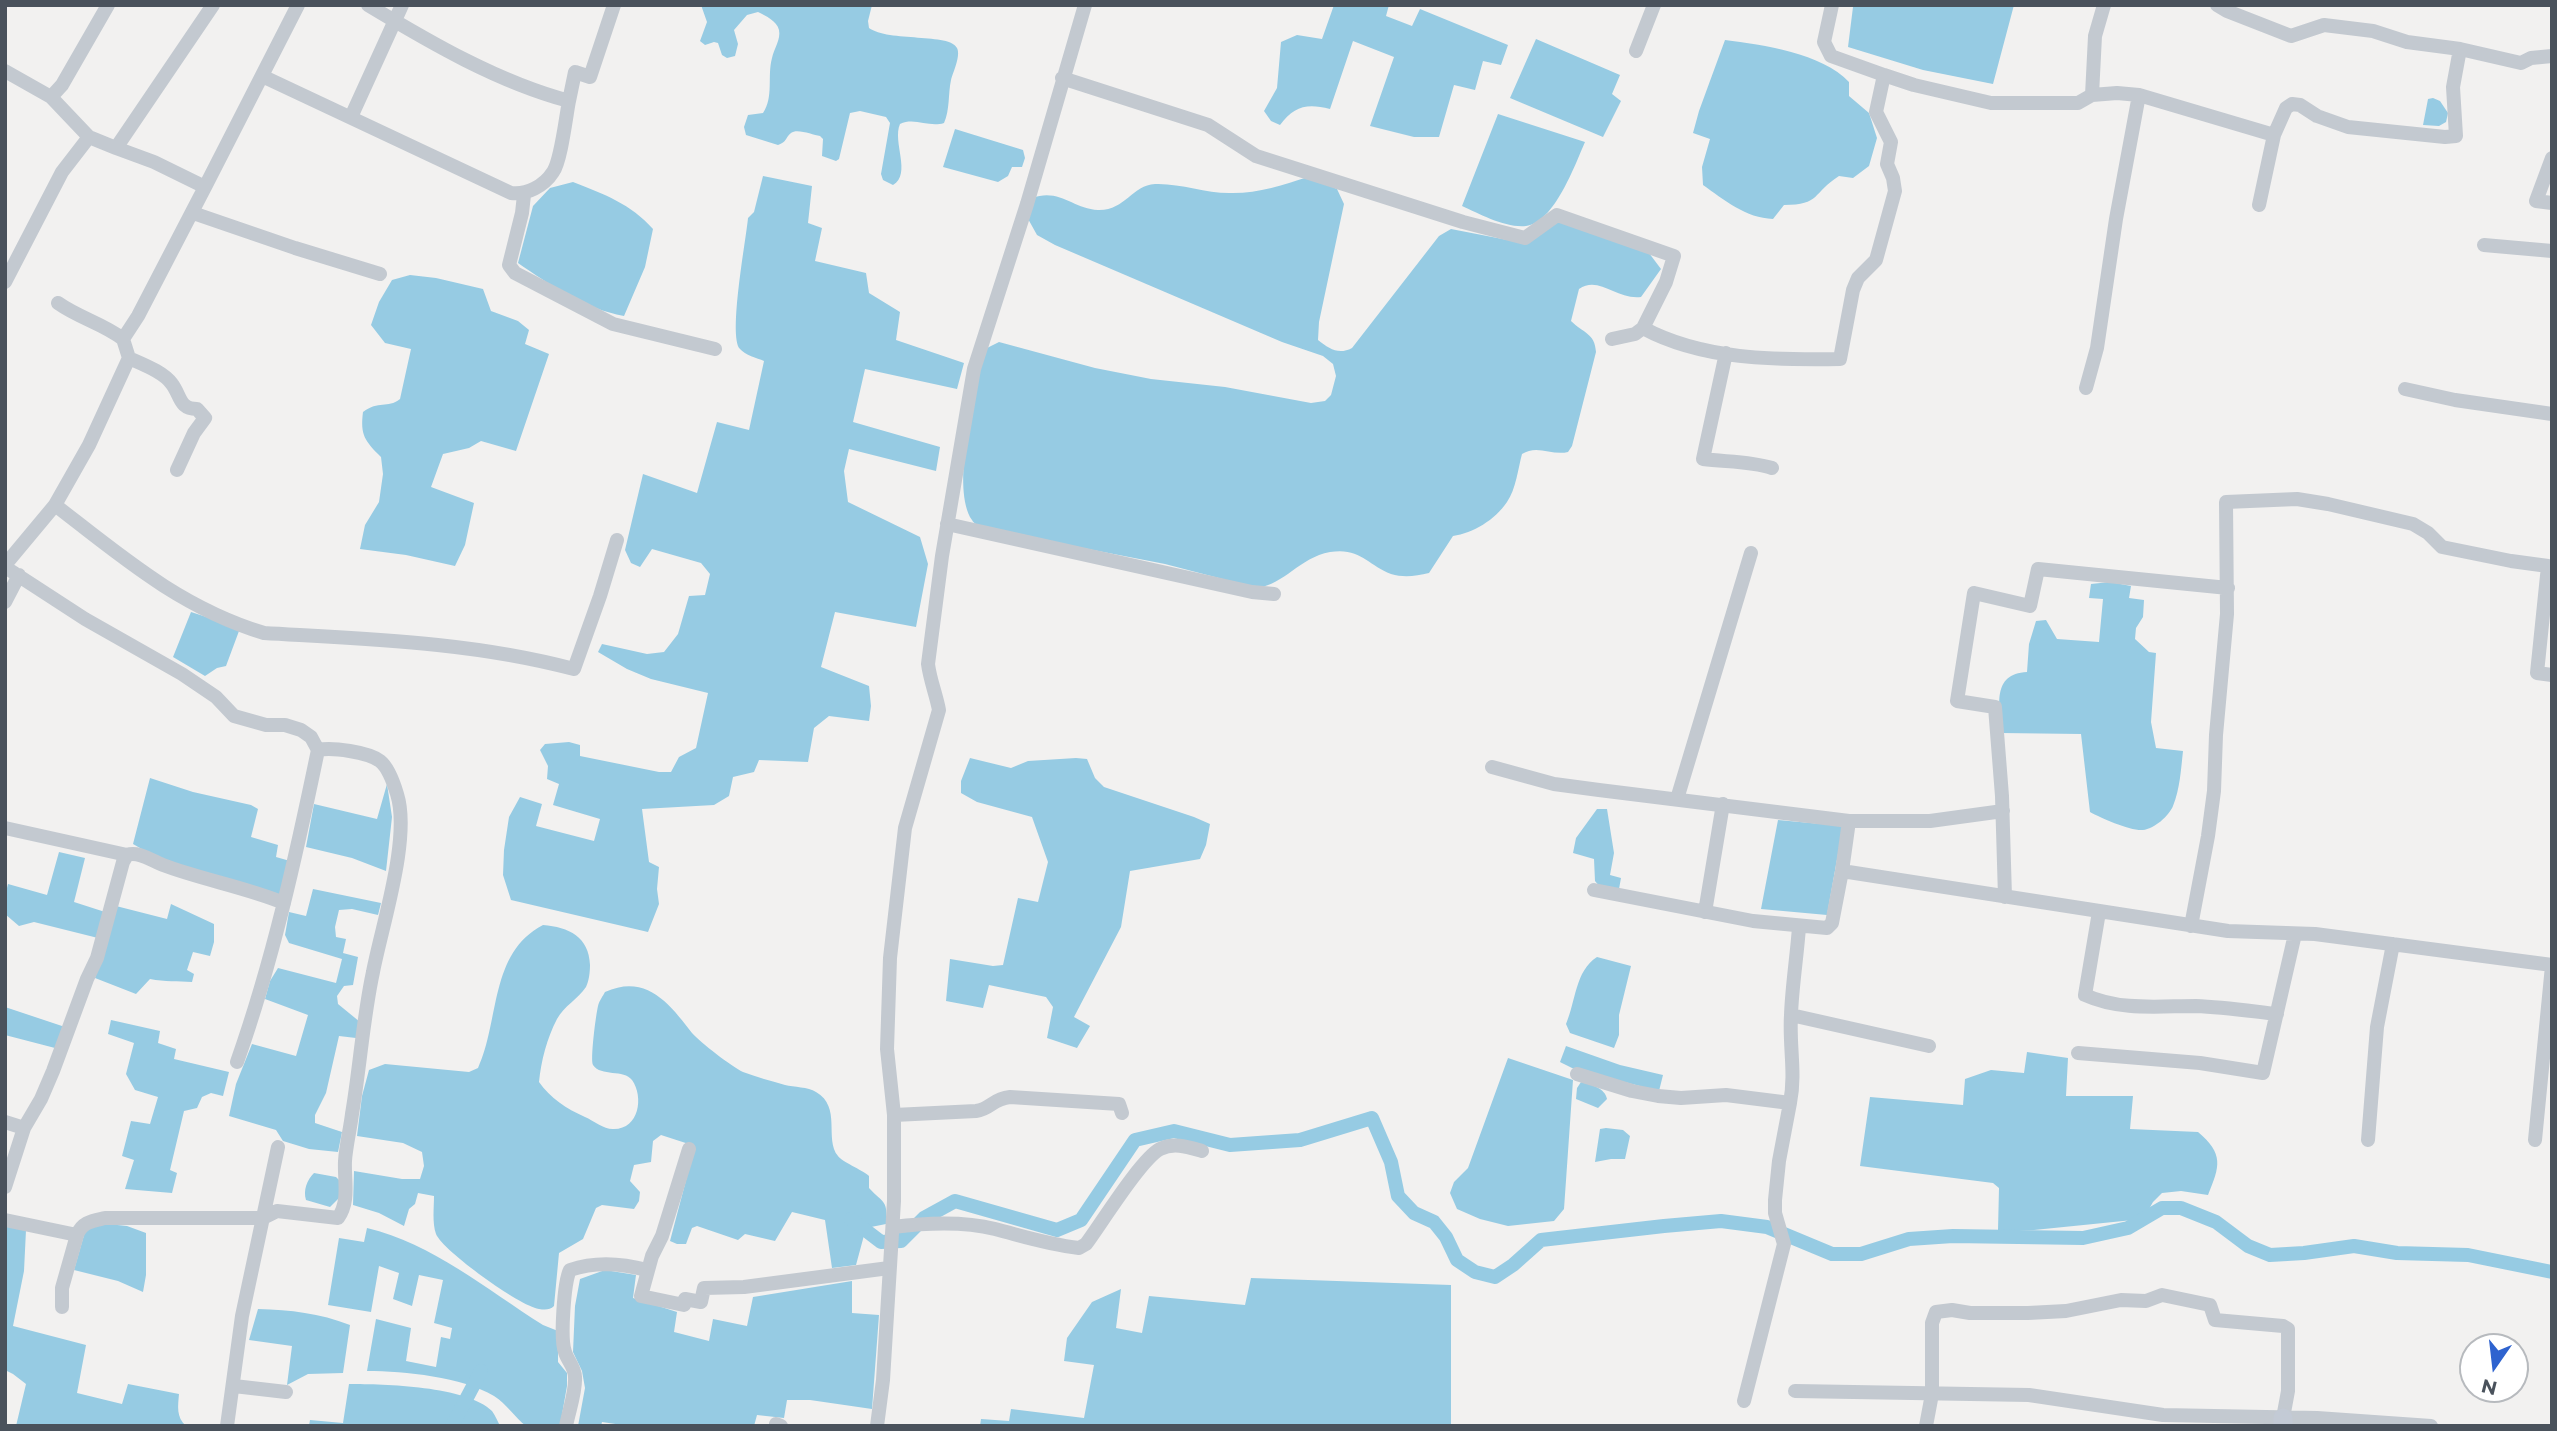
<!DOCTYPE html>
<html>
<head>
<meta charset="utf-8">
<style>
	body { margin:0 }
	#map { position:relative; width:2557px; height:1431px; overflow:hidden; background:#f2f1f0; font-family:Montserrat,sans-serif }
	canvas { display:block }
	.frame { position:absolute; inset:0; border:7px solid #4a525c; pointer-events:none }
	.north { position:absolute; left:2459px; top:1333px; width:70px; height:70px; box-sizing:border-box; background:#fff; border:2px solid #b7babe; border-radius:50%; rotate:194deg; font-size:19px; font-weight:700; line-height:28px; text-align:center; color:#4a525c }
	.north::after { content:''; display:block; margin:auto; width:24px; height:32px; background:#2e63cf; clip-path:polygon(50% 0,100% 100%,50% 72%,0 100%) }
</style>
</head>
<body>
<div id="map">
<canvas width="2557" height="1431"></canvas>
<div class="frame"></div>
<div class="north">N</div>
</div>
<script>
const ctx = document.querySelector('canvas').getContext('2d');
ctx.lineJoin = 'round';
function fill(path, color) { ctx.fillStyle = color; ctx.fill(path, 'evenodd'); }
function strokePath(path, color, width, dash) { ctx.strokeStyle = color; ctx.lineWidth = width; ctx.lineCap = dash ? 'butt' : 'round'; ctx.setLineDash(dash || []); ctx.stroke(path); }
fill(new Path2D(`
	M701,5H872L868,21L869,28C888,42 951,33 957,48C961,56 953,72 951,80C948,94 950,110 944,123C929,128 915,117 900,124C892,142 912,174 893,185L883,180L881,174L890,123L886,117L860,111L850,113L839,159L836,161L822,156L823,139L820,136C813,135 797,128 791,133C785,138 787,142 778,145L746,135L744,127L748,115L763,113C774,97 767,76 772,58C774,49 781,39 779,30C777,21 766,16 758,12L747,15L734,30L738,44L735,56L727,58L722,55L718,43L714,42L705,45L700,41L707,22Z
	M1334,5H1389L1386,16L1412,26L1420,9L1508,45L1501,65L1483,61L1475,90L1454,85L1439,137H1414L1370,126L1394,57L1353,41L1330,109C1307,103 1294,106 1280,125L1271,121L1264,111L1277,88L1281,42L1297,35L1322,39Z
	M1856,5H2014L1993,84L1923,70L1848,47L1853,7Z
	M1536,39L1620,75L1612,94L1621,101L1603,137L1510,98Z
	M1725,40C1763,45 1822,53 1849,82V96L1869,113L1877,138L1869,166L1853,178L1839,176C1812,193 1821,205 1784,205L1773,219C1746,218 1724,200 1703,185L1702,167L1710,139L1693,133L1699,111Z
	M2433,98L2440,101L2448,113L2446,122L2439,126L2423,125L2428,99Z
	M1498,114L1585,142C1575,165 1554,223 1526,226C1505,228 1480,214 1462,206Z
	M955,129L1023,150L1025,158L1022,167H1012L1008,176L998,182L943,167Z
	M763,176L812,186L808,223L822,228L815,261L866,273L869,293L900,312L896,340L964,363L957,389L865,369L853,422L940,447L936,471L849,449L844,471L848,502L920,537L928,564L916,627L835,612L821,667L869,686L871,706L869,721L829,716L814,728L808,762L759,760L754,772L733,777L729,796L714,805L642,809L649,862L659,867L657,889L659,904L648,932L511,900L503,875L504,850L509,817L520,797L542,804L536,826L594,841L600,819L553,805L559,784L547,779L548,766L540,750L545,744L569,742L580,745V756L659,772H671L679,757L696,748L708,693L651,679L627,669L598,652L602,644L647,654L664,652L678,634L689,596L705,595L710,574L701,563L652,549L640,567L631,563L625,550L643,474L697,493L717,422L749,430L764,361C757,358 745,355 740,349C728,336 746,240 748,218L754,212Z
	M1308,177L1337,189L1344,204L1319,322L1318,340C1329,349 1339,355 1352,348L1439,236L1451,229L1518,242L1553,223H1569L1649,253L1661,269L1641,297C1616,300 1599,275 1579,289L1571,321C1583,333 1595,333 1596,352L1572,446L1568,452C1552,456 1537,444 1522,454C1518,469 1516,489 1507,502C1495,520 1473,533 1453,536L1429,573C1416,576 1404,578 1391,574C1368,565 1360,547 1330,552C1299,558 1285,584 1257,588L1165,564L985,529C980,527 974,524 972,520C951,489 974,399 980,363L987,348L999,342L1095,368L1151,379L1225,387L1311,403L1325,401L1331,395L1336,376L1333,364L1323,356L1282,342L1055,245L1037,235L1027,217L1032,198C1060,188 1073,209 1098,210C1125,211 1132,185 1155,184C1179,183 1205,193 1229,193C1256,194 1283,185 1308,177Z
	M573,182C604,194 631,204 653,229L645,267L624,316C585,309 550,285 518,263L533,206L550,188Z
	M410,275L436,278L483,289L491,311L518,321L529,330L525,344L549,354L516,451L481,441L469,448L443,454L431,487L474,503L465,545L455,566L406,555L360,549L365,525L379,502L383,474L381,457C365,441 360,435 363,412C379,400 387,409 400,399L411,349L385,343L371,325L379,302L392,280Z
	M2110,582L2131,586L2129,598L2144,600L2143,617L2136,628L2135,639L2149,652L2156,653L2151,722L2156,748L2183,751C2181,769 2180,789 2173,806C2169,816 2154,829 2143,830C2130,831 2101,818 2090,812L2081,734L2001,733C2000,706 1991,674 2027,672L2029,644L2036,621L2046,620L2057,639L2099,642L2103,599L2089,598L2091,584Z
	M191,612L222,622L239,631L226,666L217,668L205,676L173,657Z
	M970,758L1011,768L1028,761L1076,758L1087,759L1095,778L1104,787L1194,817L1210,824L1206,845L1200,859L1130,871L1121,927L1074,1017L1090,1026L1077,1048L1047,1038L1053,1007L1046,997L989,985L983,1008L946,1001L950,959L993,966L1003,965L1018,898L1038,902L1048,862L1032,817L977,802L961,793V781Z
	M150,778L193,792L251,805L258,809L251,837L278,845L276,857L290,861L281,896C233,877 176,871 133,844Z
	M387,784L392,817L386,871L352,858L306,847L314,804L377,819Z
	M1597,809H1607L1614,853L1610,875L1621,878L1619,889L1600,887L1595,881L1594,859L1573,853L1576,838Z
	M1778,820L1843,826L1827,915L1761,909Z
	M59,852L85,858L74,902L105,912L98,938L34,922L19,926L5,914V896L8,884L47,895Z
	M313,889L381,903L378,915L352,909L339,910L335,927L336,937L346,939L343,953L358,957L353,985L344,986L337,996L338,1004L360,1022L356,1038L339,1036L326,1093L315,1115V1123L342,1132L338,1152L309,1149L283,1141L276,1130L229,1116L236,1084L252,1044L296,1056L308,1015L265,999L270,981L278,968L336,983L342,959L289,943L285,935L289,912L306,916Z
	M171,904L214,924V942L210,956L193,952L187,970L194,974L192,982C178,981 165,982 150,979L136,994L95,978L116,906L167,919Z
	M543,925C569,927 589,937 590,965C590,972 589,981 586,987C578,999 564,1006 557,1019C547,1038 541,1061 539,1082C550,1098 567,1109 585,1117C594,1121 605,1130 614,1129C639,1129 644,1097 632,1080C624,1069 601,1077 593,1065C590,1060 596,1014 598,1006C599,1001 603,996 605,992C646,973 670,1004 692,1033C701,1043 731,1066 743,1072C756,1077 772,1081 785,1085C794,1087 808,1087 816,1092C842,1107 824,1139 838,1156C841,1161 862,1170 869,1176V1188C884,1204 888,1200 886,1224L866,1228L856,1265L832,1268L825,1220L792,1212L775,1241L745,1234L738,1240L697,1226L692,1228L686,1244H677L670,1241L695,1146L661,1135L653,1141L651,1162L634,1165L630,1181L640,1192L639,1201L634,1209L602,1205L596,1208L583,1239L559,1253L554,1306C550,1310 545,1310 539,1309C520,1306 443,1251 436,1234C432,1223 434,1207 434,1196L418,1193L415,1204L409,1209L404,1226L379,1213L353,1205L354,1171L402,1179H420L424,1166L422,1152L403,1143L357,1136L362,1096L369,1070L385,1064L469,1072L478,1068C500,1021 489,953 543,925Z
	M1597,957L1631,966L1619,1015V1035L1614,1048L1570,1033L1566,1024C1576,1001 1575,971 1597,957Z
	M5,1007L65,1027L55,1048L5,1035Z
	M111,1020L160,1031L158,1043L176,1049L174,1059L229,1072L223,1096L211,1093L202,1097L197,1108L184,1111L170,1170L177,1173L172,1193L125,1189L134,1160L122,1156L131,1121L150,1124L158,1097L135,1090L126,1074L134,1043L108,1034Z
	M1566,1046L1620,1065L1663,1075L1659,1091L1574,1069L1560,1062Z
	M2027,1052L2068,1058L2066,1096H2133L2130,1129L2198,1132C2224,1154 2220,1166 2208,1195L2181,1191L2162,1193L2153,1202L2145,1216L2133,1220L2034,1230H1998L1999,1188L1993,1183L1860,1166L1870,1097L1963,1105L1965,1079L1991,1070L2024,1073Z
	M1508,1058L1573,1080L1564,1209L1554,1221L1508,1226L1480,1219L1457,1209L1450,1193L1454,1182L1468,1168Z
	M1581,1082C1592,1085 1605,1088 1607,1099L1598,1108L1576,1099L1577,1088Z
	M1606,1128L1623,1130L1630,1136L1625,1159H1611L1595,1162L1600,1129Z
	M314,1173L336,1177L340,1181V1197L330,1207L306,1200C303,1190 307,1180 314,1173Z
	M98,1223L127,1226L146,1233V1275L143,1292L118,1281L74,1270L86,1228Z
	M5,1226L26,1230L24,1271L13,1326L86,1345L77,1393L122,1404L128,1384L179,1394C178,1406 176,1417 186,1426H16L26,1384L13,1374L5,1370Z
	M367,1228C433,1244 486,1289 543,1325L558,1331V1362L567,1373V1386L560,1426H526C515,1418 507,1404 494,1396C462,1377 405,1371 367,1371L376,1319L411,1328L406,1361L436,1367L441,1337L450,1339L452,1328L434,1323L443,1280L419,1275L412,1306L393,1299L399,1273L379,1266L371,1312L328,1305L339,1238L364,1242Z
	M605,1270L636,1275L633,1298L677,1312L674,1332L709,1341L713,1319L747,1326L753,1297L852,1281V1313L879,1315L872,1409L810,1400H787L784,1418L757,1415L754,1426H629L602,1422L601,1426H578L585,1388L582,1371L573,1352L575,1306L580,1279Z
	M1251,1278L1451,1285V1426H980L981,1419L1009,1421L1011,1409L1084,1418L1094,1365L1064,1361L1067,1338L1092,1302L1121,1289L1116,1328L1142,1333L1149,1296L1245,1305Z
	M258,1309C291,1310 319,1313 350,1325L343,1373L308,1374L287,1385L292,1346L249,1340Z
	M349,1384C384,1384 467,1386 492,1411C495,1415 498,1422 500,1426H309L310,1420L343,1423Z`), '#96cbe3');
strokePath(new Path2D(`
	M851,1219L881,1242L901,1241L924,1218L955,1201L1057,1230L1081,1220L1135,1140L1174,1131L1230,1145L1300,1140L1372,1118L1391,1162L1398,1196L1414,1213L1434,1222L1446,1237L1457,1260L1475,1272L1495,1277L1513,1265L1541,1240L1664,1226L1721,1221L1767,1227L1832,1254H1861L1909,1239L1953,1236L2083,1238L2128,1228L2162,1208H2181L2216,1222L2248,1246L2270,1255L2304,1253L2354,1246L2397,1253L2468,1255L2552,1272
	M452,1426L481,1371`), '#96cbe3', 14);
strokePath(new Path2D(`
	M368,5C431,43 498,82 569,101L575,72L590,77L614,5
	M2217,5L2227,11L2291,36L2324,25L2373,31L2407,42L2460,49
	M1636,51L1654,5
	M5,71L51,97
	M1884,75L1914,85L1991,103H2078L2092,95L2117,93L2139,95L2274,135L2286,108L2292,104L2300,105L2317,116L2348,127L2445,137L2456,136L2453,87L2460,49L2521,63L2531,58L2552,56
	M262,76L511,193C527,195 544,186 553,172C561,161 566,116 569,101
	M1062,78L1208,125L1256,156L1463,222L1525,238L1557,215L1674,256L1666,282L1643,328C1702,360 1775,360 1840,359L1853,290L1858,278L1876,260L1895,191L1893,178L1887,164L1891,142L1876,112L1884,75L1831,56L1824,42L1832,5
	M2092,95L2095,36L2104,5
	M351,117L402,5
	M89,137L51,97L62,85L108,5
	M2552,158L2536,201L2552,203
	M205,187L298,5
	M524,195L522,213L509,265L515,273L613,324L715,349
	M2259,205L2274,135
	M193,213L295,248L380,274
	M2484,245L2552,251
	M5,282L62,172L89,137L116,148L213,5
	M58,303C79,318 104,324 123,339
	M1612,339L1635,334L1643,328
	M1726,353L1703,459C1726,462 1750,461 1772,468
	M129,358C142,364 164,372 172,384C181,396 179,409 197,409L205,418L194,433L177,470
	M2086,388L2097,348L2116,219L2139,95
	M2405,389L2455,400L2552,414
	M55,505C122,557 181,608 264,633C367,639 473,642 574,669L600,596L617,540
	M947,524L1252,592L1274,594
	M5,565L55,505L89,445L129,358L123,339L138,316L205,187L154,162L116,148
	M5,567L85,619L182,674L216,697L234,716L266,725H285L301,730L311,737L318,750C296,856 273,960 237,1062
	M5,602L19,575
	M1492,767L1554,784L1599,790L1849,821L1842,871L2228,931L2315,934L2552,965
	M1677,799L1751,553
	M1849,821H1930L2003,811
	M5,828L127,855
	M1594,890L1753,921L1827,928L1832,923L1842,871
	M2005,897L2002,796L1995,707L1957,701L1974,593L2030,606L2038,569L2228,588
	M1705,912L1723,804
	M2099,912L2085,995C2120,1011 2159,1006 2196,1006C2223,1007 2250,1011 2277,1014
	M2191,926L2208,836L2214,791L2216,735L2227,614L2226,502L2297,499L2328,504L2413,524L2428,533L2442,547L2511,561L2548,566L2537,673L2552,675
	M1791,1015L1929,1046
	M2078,1053L2200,1063L2263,1073L2295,934
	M1577,1074L1632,1091L1658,1096L1681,1098L1726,1095L1790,1103C1796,1073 1789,1046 1791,1015C1792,986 1797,956 1799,927
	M894,1115L976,1111C991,1109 992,1099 1010,1097L1119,1104L1122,1113
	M5,1122L24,1128
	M2368,1140L2377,1027L2393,944
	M2535,1140L2552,966
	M689,1149L662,1236L652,1256L641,1296L684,1305L685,1299L701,1302L704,1288L744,1287L889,1268
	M5,1187L24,1128L41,1099L53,1071L87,979L97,958L123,862L127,855C139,851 152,861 163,865C203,880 245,887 284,903
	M5,1220L77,1235
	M893,1227C925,1223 963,1221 995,1229C1026,1237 1047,1244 1079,1248L1086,1244C1101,1224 1141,1159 1160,1149C1174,1142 1188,1147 1202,1151
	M62,1307V1288L77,1235C82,1222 92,1221 105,1218H263L277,1211L338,1218C350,1201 344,1181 345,1161C346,1146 350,1130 352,1114C360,1067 363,1018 373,972C382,925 411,838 397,794C394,784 389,768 380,761C368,752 332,747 318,750
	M234,1386L286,1392
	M1795,1391L2029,1395L2163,1415L2317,1418L2431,1426
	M1744,1401L1784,1244L1775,1213V1200L1779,1161L1790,1103
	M776,1424L781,1426
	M227,1426L242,1316L278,1147
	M566,1426C569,1410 576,1392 575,1377C575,1367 567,1360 565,1352C560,1339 564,1282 570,1270C596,1261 621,1263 647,1270
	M877,1426L883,1380L894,1201V1115L887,1049L890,958L905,828L939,710C936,694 930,680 928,664L942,556L974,369L1027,204L1085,5
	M1926,1426L1932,1394V1323L1936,1312L1952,1310L1970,1313H2028L2066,1311L2121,1300L2146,1301L2162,1295L2210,1305L2215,1320L2283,1326L2288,1329V1391L2283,1418`), '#c3c9d0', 14);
strokePath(new Path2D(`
	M2283,1418V1426`), '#c3cad5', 19);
</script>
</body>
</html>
